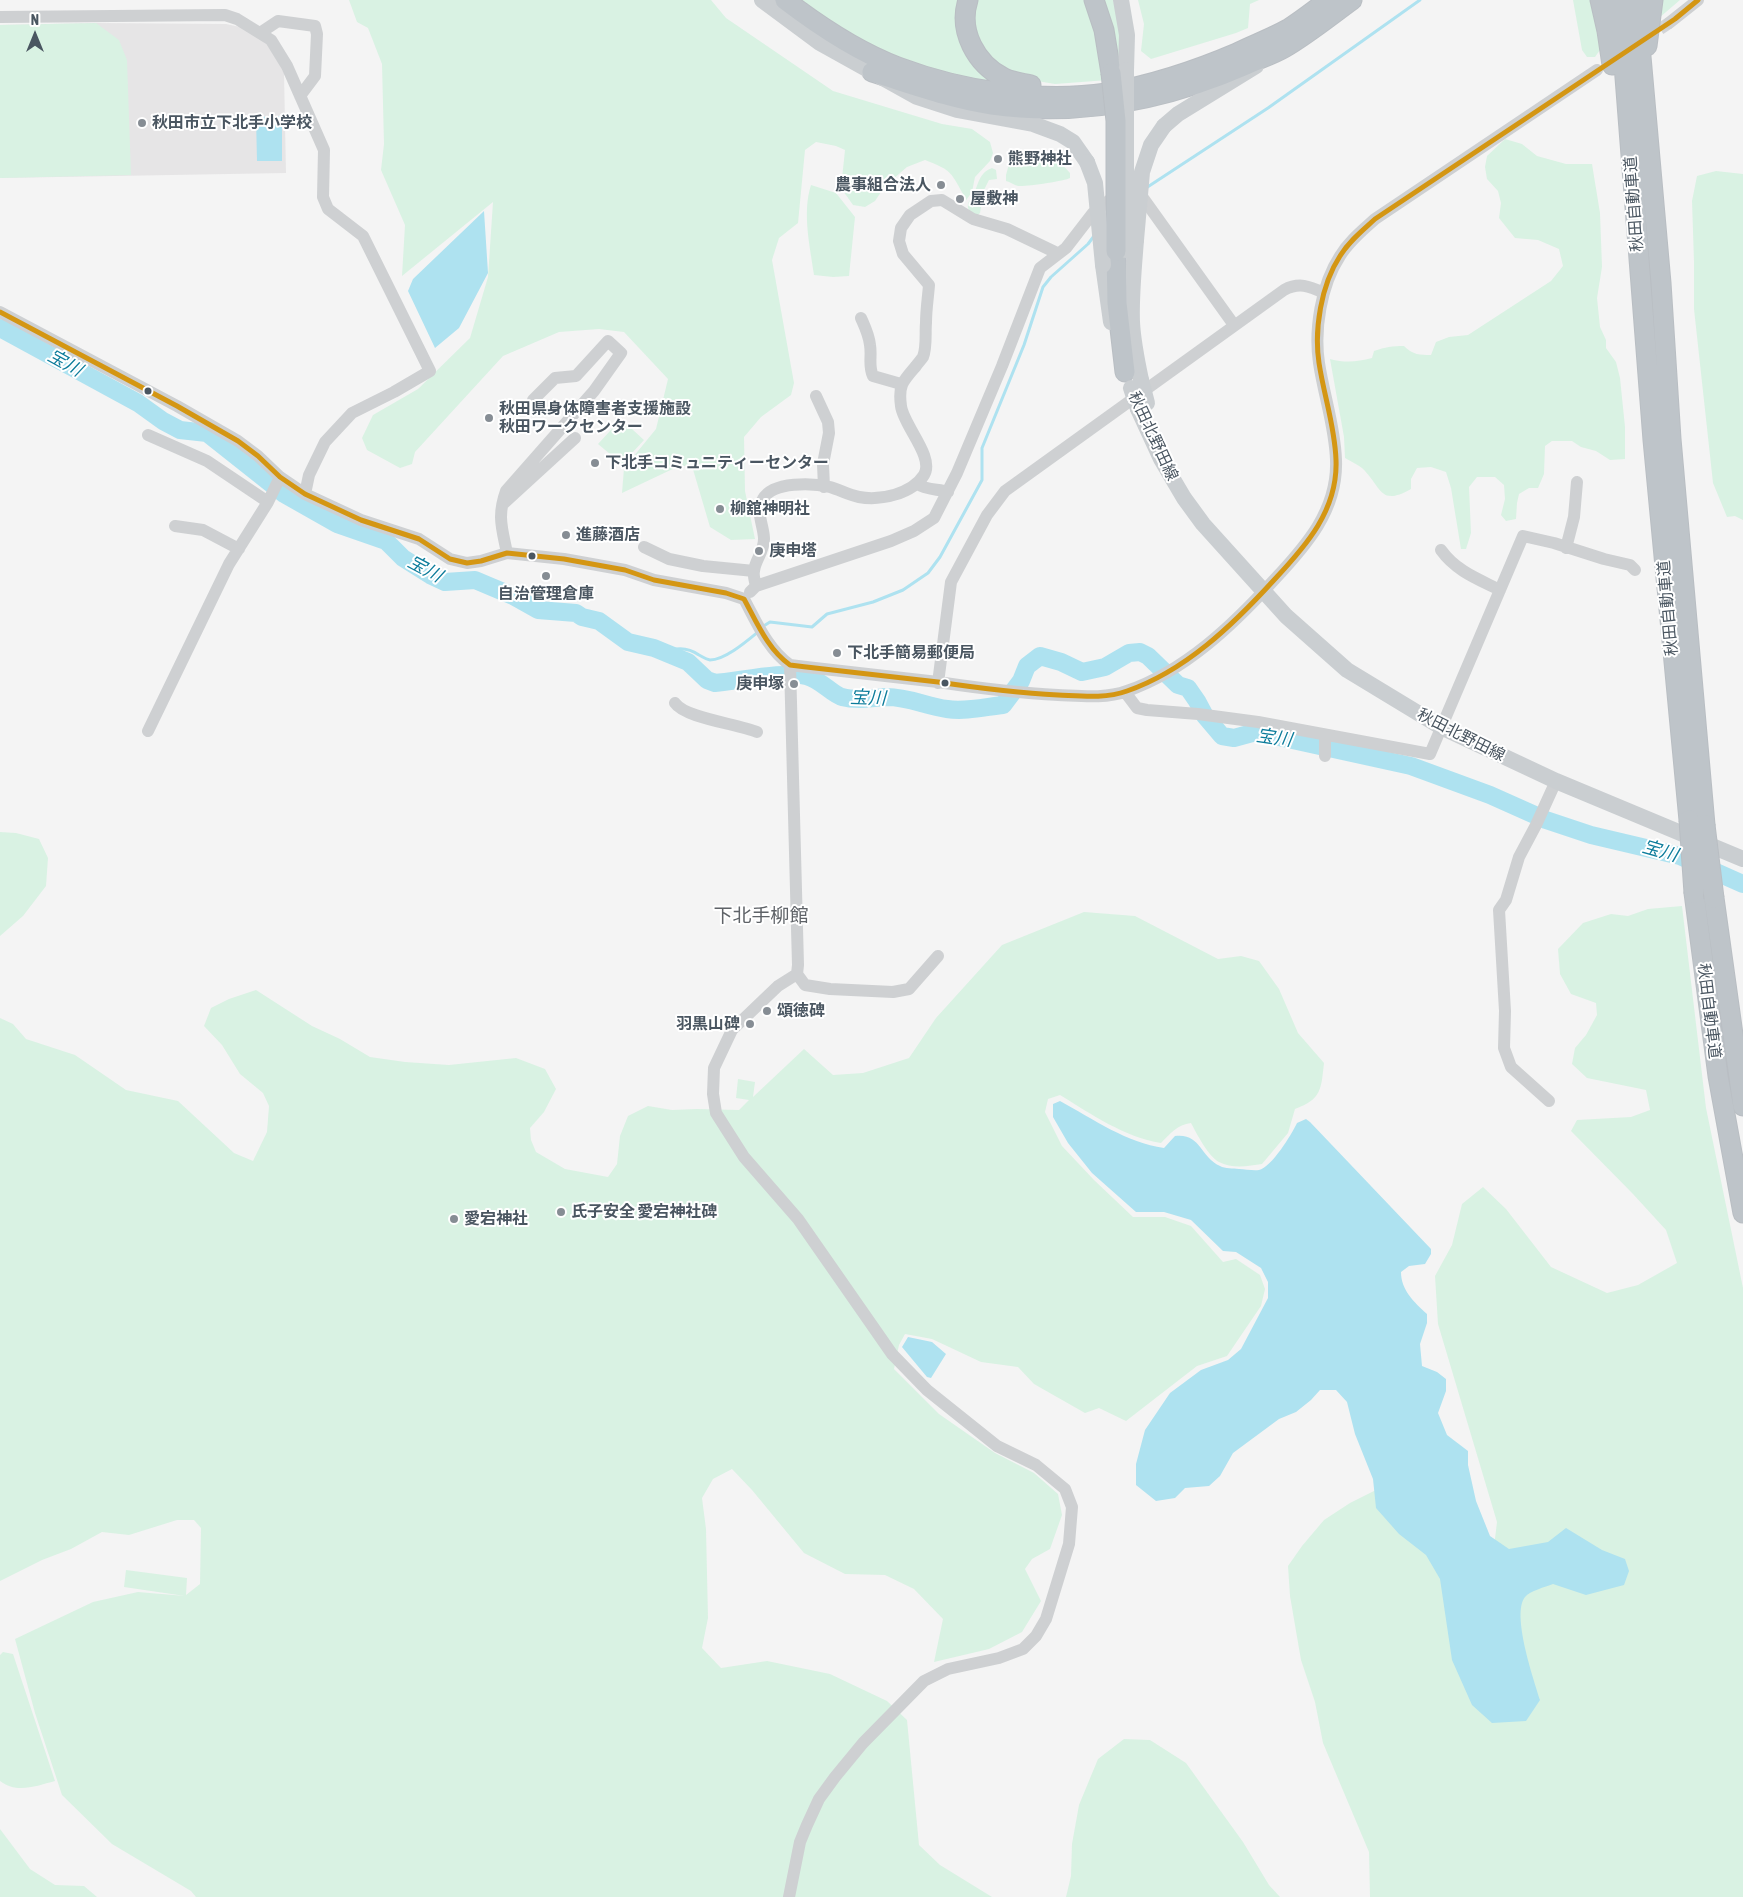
<!DOCTYPE html>
<html>
<head>
<meta charset="utf-8">
<style>
	body { margin:0 }
	#map { position:relative; width:1743px; height:1897px; overflow:hidden; background:#f4f4f4; font-family:"Asap Condensed",sans-serif }
	canvas { display:block }
	.north { position:absolute; left:10px; top:10px; width:50px; height:50px; -webkit-text-stroke:4px #fff; paint-order:stroke; rotate:0deg; font-size:14px; font-weight:700; line-height:20px; text-align:center; color:#4a5661 }
	.north::after { content:''; display:block; margin:auto; width:18px; height:22px; background:#4a5661; clip-path:polygon(50% 0,100% 100%,50% 72%,0 100%) }
</style>
</head>
<body>
<div id="map">
<canvas width="1743" height="1897"></canvas>
<div class="north">N</div>
</div>
<script>
const ctx = document.querySelector('canvas').getContext('2d');
ctx.lineJoin = 'round';
function fill(path, color) { ctx.fillStyle = color; ctx.fill(path, 'evenodd'); }
function strokePath(path, color, width, dash) { ctx.strokeStyle = color; ctx.lineWidth = width; ctx.lineCap = dash ? 'butt' : 'round'; ctx.setLineDash(dash || []); ctx.stroke(path); }
function label(font, color, halo, rows, align = 'center') {
  ctx.font = font + ' "Asap Condensed","Noto Sans JP",sans-serif'; ctx.lineWidth = 4; ctx.setLineDash([]); ctx.textBaseline = 'middle'; ctx.strokeStyle = halo; ctx.fillStyle = color; for (const [text, x, y, turn = 0] of rows) {
    ctx.save(); ctx.translate(x, y); ctx.rotate((+turn || 0) * Math.PI / 180); ctx.textAlign = isNaN(turn) ? turn : align; if (halo) ctx.strokeText(text, 0, 0); ctx.fillText(text, 0, 0); ctx.restore();
  }
}
fill(new Path2D(`
	M96,23L226,24L240,27L271,45L284,73L286,173L0,178V25Z`), '#e6e5e6');
fill(new Path2D(`
	M349,0H711L726,18L833,91L942,124L972,129L990,142L993,153L990,161L975,177L972,192L964,203L962,200L963,194C950,170 950,170 925,160L907,167L885,186L875,201L865,207L853,205L841,188L845,150L836,146L816,142L805,150L798,223L779,238L772,260L794,383L791,395L761,417L744,437L745,491L755,539L731,540L710,527L692,466H679L622,493L624,468L656,429L668,379L624,332L599,329L559,332L503,356L415,452L412,464L400,468L367,450L362,438L373,415L418,389L470,338L488,277L493,202L402,276L405,225L381,170L384,144L382,64L368,28L357,22Z
	M793,0H962V34L1014,85L973,81L907,63L858,41Z
	M973,0H1087L1108,80L1055,84L1019,78L991,63L975,42Z
	M1099,0H1113L1119,21L1123,68L1117,70Z
	M1138,0H1259L1250,4L1248,28L1236,33L1151,59L1141,51L1144,24Z
	M1573,0H1593L1600,50L1595,57H1587L1582,50Z
	M1660,0H1680L1659,18Z
	M96,23L119,40L127,60L131,175L0,178V25Z
	M1505,139L1522,144L1537,156L1566,164H1592L1600,213L1602,267L1597,298L1600,327L1606,340V348L1616,362L1620,378L1625,427V459L1610,460L1596,451L1581,447L1572,441H1552L1545,446L1544,474L1538,488H1529L1519,494L1517,503L1516,519L1506,521L1501,515L1505,499L1504,485L1495,477H1477L1469,487L1471,533L1466,549H1461L1451,488L1446,472L1431,467L1417,468L1411,479V489C1379,507 1382,487 1362,468C1357,464 1350,461 1345,458L1344,437L1330,359C1345,363 1357,362 1372,358L1374,351C1385,347 1393,346 1404,346C1413,355 1420,355 1431,355L1436,342L1449,337L1468,335L1551,281L1563,266L1559,249L1538,240L1515,238L1499,218L1501,203L1498,191L1487,179L1485,167L1487,156Z
	M1012,153C1040,155 1049,149 1070,173V178C1065,181 1025,187 1018,186C1014,185 1010,182 1006,181V175Z
	M992,168L996,170L997,179L989,180L984,190L980,213L977,216L972,215C970,212 967,208 968,204C969,200 972,197 974,193C979,183 979,173 992,168Z
	M1716,171L1743,174V520L1735,516L1727,517L1713,483L1694,309V262L1692,201L1697,176Z
	M811,185L836,193L855,217L849,276L833,277L814,275C810,246 802,213 811,185Z
	M621,419L644,440L622,464L598,444Z
	M0,832L16,833L39,839L48,858L46,886L23,916L0,936Z
	M1682,906L1706,1108L1743,1288V1897H1370L1369,1852L1323,1743L1315,1702L1301,1660L1290,1596L1288,1566L1302,1546L1324,1520L1350,1503L1378,1489L1491,1572L1497,1522L1438,1324L1435,1276L1452,1245L1462,1204L1483,1187L1506,1209L1551,1267L1607,1293L1638,1285L1677,1263L1666,1230L1633,1194L1571,1131L1577,1120L1631,1117L1650,1110L1646,1090L1587,1078L1572,1064L1575,1048L1586,1035L1597,1015L1596,1003L1571,994L1560,974L1558,949L1583,923L1611,914L1628,916L1648,909Z
	M1084,912L1135,916L1218,959L1241,956L1259,961L1279,989L1298,1033L1324,1063C1321,1089 1322,1099 1295,1109L1288,1133L1262,1164C1249,1166 1232,1169 1219,1162C1208,1156 1197,1134 1191,1123C1177,1125 1171,1133 1161,1143C1124,1137 1091,1114 1060,1095L1048,1099L1045,1112L1062,1146L1094,1180L1133,1217H1165L1191,1226L1223,1262L1236,1259L1260,1275L1265,1289L1261,1306L1246,1328L1227,1356L1197,1366L1126,1421L1099,1408L1085,1413L1034,1384L1018,1367L981,1362L932,1339L905,1334L899,1345L894,1369L939,1414L995,1453L1034,1473L1058,1494L1062,1515L1050,1549L1032,1559L1025,1569L1041,1601L1022,1632L989,1649L934,1662L943,1619L914,1589L885,1575L845,1574L804,1553L752,1490L732,1469L713,1479L702,1498L706,1529L708,1618L702,1648L721,1668L767,1661L830,1674L887,1701L907,1720L919,1845L940,1865L992,1897H196L191,1891L112,1844L62,1795L35,1713L15,1639L93,1602L138,1592L185,1596L124,1587L126,1570L187,1578L186,1595L200,1584L201,1528L194,1520H177L129,1535L102,1532L71,1549L42,1560L0,1581V1018L13,1024L26,1039L75,1055L126,1090L178,1101L234,1153L253,1161L267,1132L269,1106L263,1093L240,1074L222,1045L204,1026L211,1008L229,999L256,990L312,1026L340,1039L370,1057L405,1062L449,1065L516,1058L545,1069L556,1089L544,1112L530,1128L531,1140L536,1152L565,1169L608,1177L617,1164L620,1136L628,1116L648,1106L672,1110L697,1109L739,1110L749,1100L736,1098L738,1079L755,1082L753,1097L804,1049L833,1075L863,1073L909,1058L936,1018L1002,945Z
	M3,1652L13,1654L55,1781C36,1786 17,1794 0,1781V1655Z
	M1124,1739L1150,1740L1186,1763L1243,1842L1269,1885L1280,1897H1066L1071,1876L1072,1844L1079,1805L1098,1759Z
	M0,1829L30,1869L55,1885L84,1886L97,1897H0Z`), '#d9f2e3');
fill(new Path2D(`
	M282,116V161H257L256,117Z
	M484,211L488,273L459,328L435,348L408,291L413,279Z
	M1060,1101C1093,1119 1127,1143 1164,1148L1175,1136C1201,1133 1199,1156 1220,1166C1225,1169 1233,1168 1239,1169C1245,1169 1253,1171 1259,1170C1271,1168 1292,1134 1297,1123L1306,1119L1310,1122L1431,1249V1254L1425,1264L1409,1266L1401,1272C1401,1290 1414,1302 1427,1314V1323L1420,1344L1422,1366L1437,1372L1446,1379V1391L1438,1413L1447,1435L1468,1451V1465L1476,1501L1490,1536L1509,1549L1548,1542L1566,1528L1602,1550L1625,1559L1629,1571L1624,1585L1586,1595L1553,1584C1545,1587 1530,1591 1525,1597C1511,1614 1534,1680 1540,1700L1526,1721L1492,1723L1472,1705L1452,1660L1440,1579L1426,1555L1399,1534L1376,1508L1373,1479L1355,1434L1347,1402L1336,1390H1320L1311,1400L1296,1412L1279,1419L1233,1453L1220,1476L1209,1486L1185,1488L1175,1498L1156,1501L1136,1485V1464L1145,1430L1170,1393L1201,1370L1228,1360L1241,1349L1268,1298V1282L1261,1268L1236,1252L1223,1251L1191,1220L1164,1212H1136L1092,1173L1068,1143L1053,1117V1104Z
	M908,1337L932,1342L946,1354L931,1378L927,1377L902,1347Z`), '#aee2f0');
strokePath(new Path2D(`
	M1146,188L1268,108L1420,0
	M762,627L770,622L812,627L827,614L873,602L903,590L928,573L940,557L982,480V448L1024,345L1043,287L1051,277L1088,244L1094,236
	M665,652C677,647 688,647 699,655C703,657 705,659 710,660C725,660 747,641 758,632`), '#aee2f0', 3);
strokePath(new Path2D(`
	M0,328L138,403L163,421L180,430L207,433L284,494L337,524L386,541L403,558L430,575L445,582L475,580L513,596L538,610L576,613L582,617L599,621L628,642L654,648L688,662L707,680L715,683C739,681 785,671 806,676C820,679 833,695 842,697C857,701 872,698 887,697C908,697 926,706 947,709C965,712 985,707 1003,705L1021,681L1027,666L1040,656L1061,662L1082,672L1105,667L1129,653L1140,652L1148,656L1178,685L1188,688L1197,701L1205,716L1222,736L1234,738L1256,732L1411,766L1490,795L1546,820L1591,835L1680,856L1743,884`), '#aee2f0', 18);
strokePath(new Path2D(`
	M1645,39L1669,23`), '#d2d4d7', 12, [12, 6]);
const highway = new Path2D(`
	M785,0C819,26 858,52 898,67C962,91 1039,103 1107,93C1152,85 1195,71 1237,53C1253,45 1272,38 1288,29C1302,20 1315,10 1328,0
	M968,0C958,31 976,64 1004,78C1012,82 1022,83 1031,85
	M1094,0L1104,30L1111,73
	M1600,0L1607,31L1612,65
	M1619,0L1653,440L1689,820
	M1636,0L1661,283L1671,439L1705,825
	M1647,46L1653,0
	M872,72C911,84 951,99 992,105C1080,117 1166,100 1246,65C1258,59 1272,55 1284,48C1308,34 1330,16 1352,0
	M1116,251L1117,303L1125,372
	M1694,893L1718,1076L1743,1213
	M1714,898L1743,1106`);
strokePath(highway, '#b9bec3', 21);
strokePath(new Path2D(`
	M0,17L225,15L237,19L271,40L287,66L324,150L323,197L328,209L363,236L430,371L394,392L352,413L325,442L309,475L305,494
	M1669,23L1698,0
	M260,33L278,21L315,26L317,34L315,76L300,96
	M1138,191L1234,325
	M0,312L177,406L238,441L258,456L280,477L305,494L361,520L419,539L450,559L467,563L481,561L507,553L564,559L625,570L654,580L726,593L744,599C756,621 768,650 790,665C839,671 888,676 938,682C978,688 1017,693 1058,695C1081,696 1105,699 1127,691C1185,671 1233,625 1274,580C1306,546 1338,510 1336,460C1335,427 1324,396 1319,363C1314,330 1321,285 1340,256C1349,241 1363,230 1375,219L1597,70
	M861,318C865,327 869,335 870,345C872,356 868,366 873,376L901,384
	M816,396L828,422L829,433L823,464L824,487
	M148,435L207,461L268,502
	M918,484C925,490 939,489 948,492
	M504,503L575,438
	M175,526L203,530L239,549
	M644,547L669,559L703,566L754,571
	M1566,548L1574,517L1577,482
	M1441,550C1456,571 1478,579 1500,590
	M507,553C502,528 497,516 506,491L594,391L621,353L608,341L576,376L555,378L533,400
	M756,586L891,541L914,531L934,518L957,473L1002,366L1040,268L1066,248L1093,213L1120,192
	M750,592L756,586C755,582 753,575 754,571C755,560 764,552 764,539C764,526 755,512 763,499C773,481 813,483 830,487C840,490 849,495 859,497C880,501 912,494 924,475C935,457 903,425 901,406C898,385 903,381 916,366C918,363 921,360 923,357C927,347 925,333 926,323C926,310 928,298 929,285L903,254L899,241L901,228L910,215L931,201L942,200L973,219L1007,229L1057,253
	M790,665L798,965L797,974L805,985L830,989L893,992L909,989L938,956
	M938,683L951,582L987,515L1005,491L1284,290C1299,282 1309,286 1324,293
	M1125,692L1137,708L1147,710L1198,714L1258,722L1430,754L1523,536L1554,543L1604,559L1630,565L1635,570
	M675,703C685,718 738,724 757,732
	M148,731L229,564L268,502L280,477
	M1325,756V735
	M1549,1101L1511,1067L1504,1048L1505,1011L1499,910L1506,900L1519,857L1536,825L1556,781
	M789,1897L800,1842L807,1825L819,1799L835,1777L863,1743L924,1681L948,1669L999,1658L1023,1649L1036,1636L1046,1619L1069,1544L1072,1507L1065,1489L1036,1465L997,1446L927,1390L892,1354L798,1219L744,1157L716,1113L713,1094L714,1068L732,1030L778,986L797,974`), '#ced0d2', 12);
strokePath(new Path2D(`
	M762,0L820,43L917,97L957,110L1033,124L1060,134L1073,142L1087,162
	M1121,0L1127,35L1126,70
	M1164,126L1178,114L1256,66
	M1136,240C1134,267 1131,295 1132,322C1133,342 1137,361 1141,380
	M1103,265L1111,322
	M1138,409L1161,459L1184,498L1203,524L1286,616L1347,670L1441,727L1556,781L1743,859`), '#caced1', 16);
strokePath(highway, '#bec4c9', 19);
const highwayBridge = new Path2D(`
	M1111,73L1116,121V251
	M1689,820L1694,893
	M1705,825L1714,898`);
strokePath(highwayBridge, '#b9bec3', 21, []);
strokePath(new Path2D(`
	M1126,70V250
	M1087,162L1095,183L1103,265
	M1136,240L1142,172L1151,145L1164,126
	M1141,380L1147,403
	M1131,388L1138,409`), '#caced1', 16);
strokePath(highwayBridge, '#bec4c9', 19);
strokePath(new Path2D(`
	M0,312L177,406L238,441L258,456L280,477L305,494L361,520L419,539L450,559L467,563L481,561L507,553L564,559L625,570L654,580L726,593L744,599C756,621 768,650 790,665C839,671 888,676 938,682C978,688 1017,693 1058,695C1081,696 1105,699 1127,691C1185,671 1233,625 1274,580C1306,546 1338,510 1336,460C1335,427 1324,396 1319,363C1314,330 1321,285 1340,256C1349,241 1363,230 1375,219L1675,19L1698,0`), '#d49613', 5);
for (const [x, y, r, color] of [
	[142,123,5,"#868d94"],
	[998,159,5,"#868d94"],
	[941,185,5,"#868d94"],
	[960,199,5,"#868d94"],
	[148,391,4.5,"#4a5661"],
	[489,418,5,"#868d94"],
	[595,463,5,"#868d94"],
	[720,509,5,"#868d94"],
	[566,535,5,"#868d94"],
	[759,551,5,"#868d94"],
	[532,556,4.5,"#4a5661"],
	[546,576,5,"#868d94"],
	[837,653,5,"#868d94"],
	[945,683,4.5,"#4a5661"],
	[794,684,5,"#868d94"],
	[767,1011,5,"#868d94"],
	[750,1024,5,"#868d94"],
	[561,1212,5,"#868d94"],
	[454,1219,5,"#868d94"]
]) { const dot = new Path2D(); dot.arc(x, y, r, 0, 2 * Math.PI); ctx.fillStyle = color; ctx.fill(dot); strokePath(dot, '#fff', 2); }
label('bold 16px', '#4a5661', '#fff', [
	["秋田市立下北手小学校",152,123],
	["熊野神社",1008,159],
	["農事組合法人",931,185,"right"],
	["屋敷神",970,199],
	["秋田県身体障害者支援施設",499,409],
	["秋田ワークセンター",499,427],
	["下北手コミュニティーセンター",605,463],
	["柳舘神明社",730,509],
	["進藤酒店",576,535],
	["庚申塔",769,551],
	["自治管理倉庫",546,594,"center"],
	["下北手簡易郵便局",847,653],
	["庚申塚",784,684,"right"],
	["頌徳碑",777,1011],
	["羽黒山碑",740,1024,"right"],
	["氏子安全 愛宕神社碑",571,1212],
	["愛宕神社",464,1219]
], 'left');
label('16px', '#4a5661', '#fff', [
	["秋田自動車道",1634,204,-94],
	["秋田北野田線",1153,436,65],
	["秋田自動車道",1668,608,-95],
	["秋田北野田線",1461,735,27],
	["秋田自動車道",1709,1011,83]
]);
label('italic 18px', '#0c7c9b', '#fff', [
	["宝川",65,363,29],
	["宝川",425,569,28],
	["宝川",868,698,2],
	["宝川",1274,738,8],
	["宝川",1660,851,16]
]);
label('19px', '#5f6368', '#fff', [
	["下北手柳館",761,916]
]);
</script>
</body>
</html>
